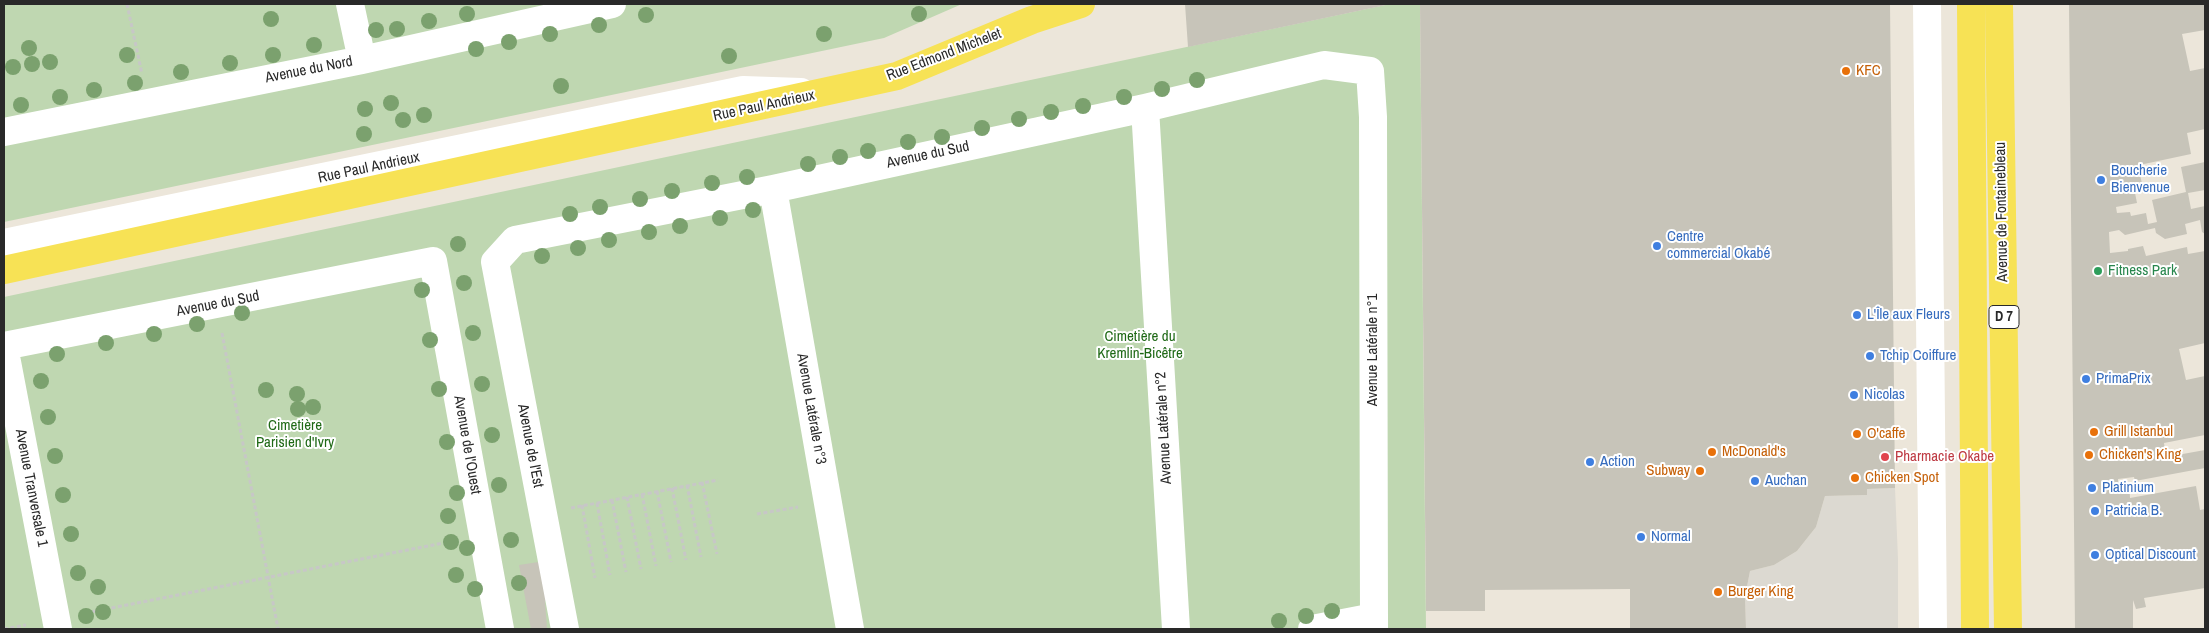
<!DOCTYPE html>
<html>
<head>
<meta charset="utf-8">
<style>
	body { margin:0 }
	#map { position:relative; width:2209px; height:633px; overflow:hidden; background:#ece6da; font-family:"Archivo Narrow",sans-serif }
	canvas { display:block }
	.frame { position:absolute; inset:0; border:5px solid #292929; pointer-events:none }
</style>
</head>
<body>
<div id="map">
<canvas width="2209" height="633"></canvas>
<div class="frame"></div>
</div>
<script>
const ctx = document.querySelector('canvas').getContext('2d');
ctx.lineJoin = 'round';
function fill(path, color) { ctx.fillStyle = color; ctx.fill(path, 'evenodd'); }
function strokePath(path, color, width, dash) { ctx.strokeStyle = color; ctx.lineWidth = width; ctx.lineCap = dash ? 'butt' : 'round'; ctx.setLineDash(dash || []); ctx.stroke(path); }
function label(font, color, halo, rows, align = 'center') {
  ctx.font = font + ' "Archivo Narrow",sans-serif'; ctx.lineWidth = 4; ctx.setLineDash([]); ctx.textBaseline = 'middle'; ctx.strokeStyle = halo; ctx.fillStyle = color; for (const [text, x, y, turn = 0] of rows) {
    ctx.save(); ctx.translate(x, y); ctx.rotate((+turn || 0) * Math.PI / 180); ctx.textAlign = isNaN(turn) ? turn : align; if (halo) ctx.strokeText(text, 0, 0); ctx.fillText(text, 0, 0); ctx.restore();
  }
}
fill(new Path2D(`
	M4,4H962L884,38L4,222Z
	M1390,4H1420L1426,629H4V297Z`), '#bfd7b1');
fill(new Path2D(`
	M1895,488L1898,559V629H1746L1745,597L1750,571L1774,565L1797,551L1816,527L1825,496L1867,495V489Z`), '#dcd9d1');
fill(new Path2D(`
	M1185,4H1386V5L1188,47Z
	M1420,4H1890L1895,488L1867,489V495L1825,496L1816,527L1797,551L1774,565L1750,571L1745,597L1746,629H1630V589L1485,590V611H1426Z
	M2069,4H2205V30L2182,34L2190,71L2205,68V129L2187,133L2191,154L2130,167L2131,177L2140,175L2144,192L2135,193L2137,203L2116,207L2117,213L2130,212L2131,216L2146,213L2148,224L2157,222L2152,200L2186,192L2181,167L2205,162V190L2188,193L2191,209L2205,206V234L2202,232L2200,220L2185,224L2187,234L2165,239L2156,233L2155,228L2125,235L2119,230L2109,232L2110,253L2128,251V249L2143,246L2146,256L2187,247L2188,254L2205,251V343L2179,349L2186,380L2205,376V435L2164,443L2166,457L2205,450V468L2135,481L2134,477L2118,479V482H2129L2130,498L2196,486L2200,510L2205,509V588L2144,598L2146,607L2136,609L2133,600V629H2075Z
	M545,561L551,600L545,601L547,629H531L519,565Z`), '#c7c4b9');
strokePath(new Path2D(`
	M127,4L142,74
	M222,333L278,629
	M702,482L717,554
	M687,485L701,557
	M672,488L686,560
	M657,491L671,562
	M642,494L656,566
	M627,497L641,569
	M612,500L626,572
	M597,503L610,575
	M582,505L595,578
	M571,508L718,480
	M757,514L798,507
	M86,613L453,541
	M4,629L26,625`), '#c7c7c7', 3, [4, 2.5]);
strokePath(new Path2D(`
	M350,4L362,60
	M1927,4L1933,629
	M1145,108L1176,629
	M4,132L362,60L612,4
	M773,189L850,629
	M4,243L743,90L801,92
	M4,346L433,261L500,629
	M4,346L58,629
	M565,629L495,262L515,240L773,189L1145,108L1324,65L1370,71L1373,117L1374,629
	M1312,629L1374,617`), '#fff', 28);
strokePath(new Path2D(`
	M1971,4L1975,629
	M1999,4L2008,629
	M4,270L897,76L1032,20L1081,4`), '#f7e255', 28);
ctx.fillStyle = '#7ba16e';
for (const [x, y] of [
	[467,14],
	[919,14],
	[646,15],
	[271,19],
	[429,21],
	[599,25],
	[397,29],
	[376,30],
	[550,34],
	[824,34],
	[509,42],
	[314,45],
	[29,48],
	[476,49],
	[127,55],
	[273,55],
	[729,56],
	[50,62],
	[230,63],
	[32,64],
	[13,67],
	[181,72],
	[1197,80],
	[135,83],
	[561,86],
	[1162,89],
	[94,90],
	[60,97],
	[1124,97],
	[391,103],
	[21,105],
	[1083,106],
	[365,109],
	[1051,112],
	[424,115],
	[1019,119],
	[403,120],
	[982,128],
	[364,134],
	[942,137],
	[908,142],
	[868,151],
	[840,157],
	[808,164],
	[747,177],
	[712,183],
	[672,191],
	[640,199],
	[600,207],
	[753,210],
	[570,214],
	[720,218],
	[680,226],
	[649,232],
	[609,240],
	[458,244],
	[578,248],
	[542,256],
	[464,283],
	[422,290],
	[242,313],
	[197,324],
	[473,333],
	[154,334],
	[430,340],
	[106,343],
	[57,354],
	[41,381],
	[482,384],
	[439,389],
	[266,390],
	[297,394],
	[313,407],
	[298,409],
	[48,417],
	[492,435],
	[447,442],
	[55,456],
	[499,485],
	[457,493],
	[63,495],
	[448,516],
	[71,534],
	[511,540],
	[451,542],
	[467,548],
	[78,573],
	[456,575],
	[519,583],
	[98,587],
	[475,589],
	[1332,611],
	[103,612],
	[86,616],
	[1306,616],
	[1279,621]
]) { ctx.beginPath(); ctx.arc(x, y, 8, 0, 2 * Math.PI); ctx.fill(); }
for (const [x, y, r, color] of [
	[1846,71,5,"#e8710a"],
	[2101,180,5,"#3f7fe0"],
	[1657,246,5,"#3f7fe0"],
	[2098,271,5,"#2e9e5b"],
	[1857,315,5,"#3f7fe0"],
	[1870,356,5,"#3f7fe0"],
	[2086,379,5,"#3f7fe0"],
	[1854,395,5,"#3f7fe0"],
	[2094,432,5,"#e8710a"],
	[1857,434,5,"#e8710a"],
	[1712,452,5,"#e8710a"],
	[2089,455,5,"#e8710a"],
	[1885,457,5,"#e0444e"],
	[1590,462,5,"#3f7fe0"],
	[1700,471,5,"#e8710a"],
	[1855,478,5,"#e8710a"],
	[1755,481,5,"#3f7fe0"],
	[2092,488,5,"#3f7fe0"],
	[2095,511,5,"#3f7fe0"],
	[1641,537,5,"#3f7fe0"],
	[2095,555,5,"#3f7fe0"],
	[1718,592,5,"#e8710a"]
]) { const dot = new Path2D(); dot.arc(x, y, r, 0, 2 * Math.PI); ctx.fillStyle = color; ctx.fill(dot); strokePath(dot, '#fff', 2); }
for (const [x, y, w] of [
	[2004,317,30]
]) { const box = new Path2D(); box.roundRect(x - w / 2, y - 11.5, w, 23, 4); ctx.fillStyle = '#fff'; ctx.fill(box); strokePath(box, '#292929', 1); }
label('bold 14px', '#292929', null, [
	["D 7",2004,317]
]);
label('15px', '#292929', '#fff', [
	["Rue Edmond Michelet",944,55,-21],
	["Avenue du Nord",309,70,-11],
	["Rue Paul Andrieux",764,106,-12],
	["Avenue du Sud",928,155,-12],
	["Rue Paul Andrieux",369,168,-12],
	["Avenue de Fontainebleau",2002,212,-91],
	["Avenue du Sud",218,304,-11],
	["Avenue Latérale n°1",1373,350,-90],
	["Avenue Latérale n°3",811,409,80],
	["Avenue Latérale n°2",1164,428,-93],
	["Avenue de l'Ouest",467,445,80],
	["Avenue de l'Est",530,446,79],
	["Avenue Tranversale 1",31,488,79]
]);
label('15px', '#c56008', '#fff', [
	["KFC",1856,71],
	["Grill Istanbul",2104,432],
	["O'caffe",1867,434],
	["McDonald's",1722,452],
	["Chicken's King",2099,455],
	["Subway",1690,471,"right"],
	["Chicken Spot",1865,478],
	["Burger King",1728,592]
], 'left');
label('15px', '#366cbe', '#fff', [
	["Boucherie",2111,171],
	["Bienvenue",2111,188],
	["Centre",1667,237],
	["commercial Okabé",1667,254],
	["L'Île aux Fleurs",1867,315],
	["Tchip Coiffure",1880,356],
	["PrimaPrix",2096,379],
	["Nicolas",1864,395],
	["Action",1600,462],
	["Auchan",1765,481],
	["Platinium",2102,488],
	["Patricia B.",2105,511],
	["Normal",1651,537],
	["Optical Discount",2105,555]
], 'left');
label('15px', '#27864d', '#fff', [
	["Fitness Park",2108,271]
], 'left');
label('15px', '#1f6916', '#fff', [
	["Cimetière du",1140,337],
	["Kremlin-Bicêtre",1140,354],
	["Cimetière",295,426],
	["Parisien d'Ivry",295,443]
]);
label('15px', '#be3a42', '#fff', [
	["Pharmacie Okabe",1895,457]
], 'left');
</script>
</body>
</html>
